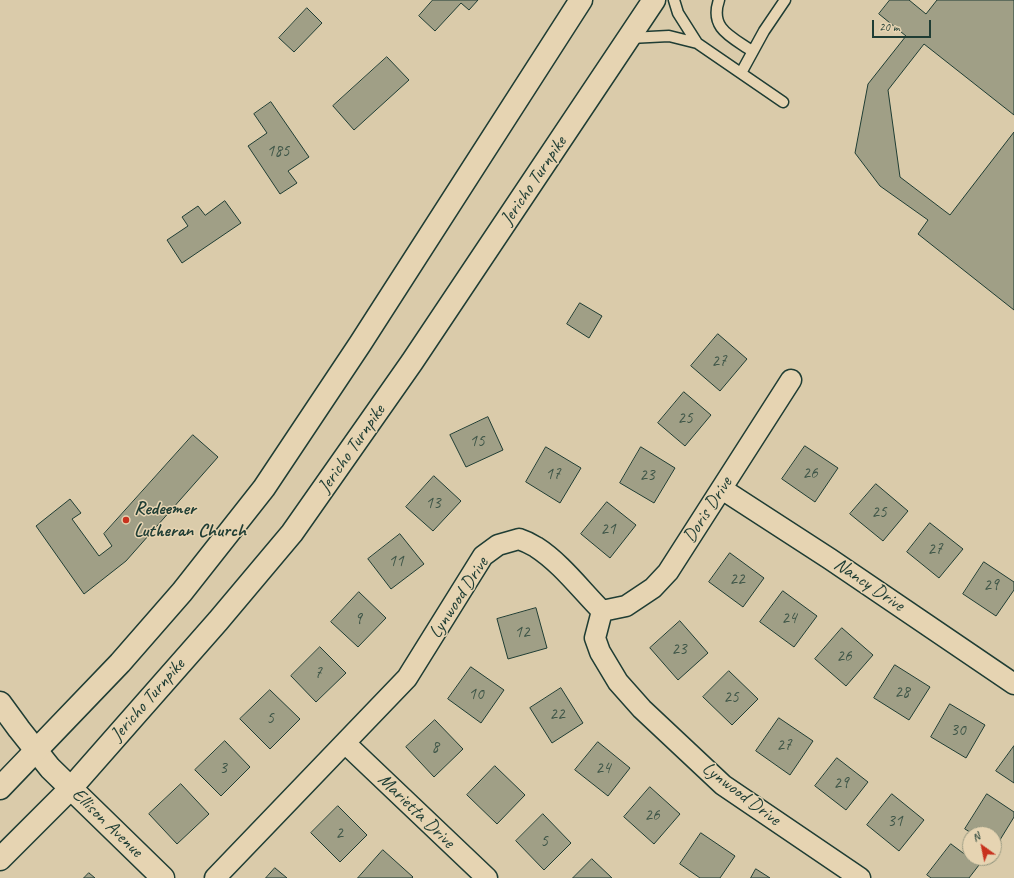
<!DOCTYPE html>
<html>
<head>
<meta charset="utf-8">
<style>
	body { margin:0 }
	#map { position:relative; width:1014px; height:878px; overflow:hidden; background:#dacbaa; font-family:Caveat,sans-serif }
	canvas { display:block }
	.north { position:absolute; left:962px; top:826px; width:40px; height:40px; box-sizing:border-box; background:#e6d4b2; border:1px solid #969880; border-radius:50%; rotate:327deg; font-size:11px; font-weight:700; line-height:16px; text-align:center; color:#1f3d34 }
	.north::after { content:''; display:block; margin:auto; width:14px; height:18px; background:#c8321e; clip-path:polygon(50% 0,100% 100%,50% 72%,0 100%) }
	.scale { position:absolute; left:872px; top:20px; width:59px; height:18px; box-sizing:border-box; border:2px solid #1f3d34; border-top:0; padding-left:5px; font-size:12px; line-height:14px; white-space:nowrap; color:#1f3d34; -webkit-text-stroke:3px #e6d4b2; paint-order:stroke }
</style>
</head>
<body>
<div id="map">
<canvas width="1014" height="878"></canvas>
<div class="north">N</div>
<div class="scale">20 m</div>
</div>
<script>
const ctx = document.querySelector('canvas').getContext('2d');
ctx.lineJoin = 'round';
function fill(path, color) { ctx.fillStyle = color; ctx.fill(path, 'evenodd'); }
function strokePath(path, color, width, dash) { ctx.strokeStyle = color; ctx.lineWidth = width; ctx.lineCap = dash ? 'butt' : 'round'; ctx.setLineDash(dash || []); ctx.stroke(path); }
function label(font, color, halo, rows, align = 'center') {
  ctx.font = font + ' Caveat,sans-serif'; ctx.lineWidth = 3; ctx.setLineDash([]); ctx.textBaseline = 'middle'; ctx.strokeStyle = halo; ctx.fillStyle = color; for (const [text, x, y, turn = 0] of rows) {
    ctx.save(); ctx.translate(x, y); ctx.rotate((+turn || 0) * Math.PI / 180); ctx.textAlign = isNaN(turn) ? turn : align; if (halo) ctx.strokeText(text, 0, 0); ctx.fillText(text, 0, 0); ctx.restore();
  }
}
const building = new Path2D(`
	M433,0H478L469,10L461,3L435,31L419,16Z
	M890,0H909L926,14L937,0H1014V115L924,44L888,90L900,177L950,215L1014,132V310L918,234L928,220L880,186L855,153L868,84L906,36L879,14Z
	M307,8L322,23L294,52L279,38Z
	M387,57L409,80L354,130L333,106Z
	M271,102L309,157L288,171L297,183L280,194L248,146L267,133L254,114Z
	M225,201L241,223L182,263L167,240L188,226L182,217L198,206L205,215Z
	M580,303L602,316L589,338L567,324Z
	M718,334L747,359L720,391L691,366Z
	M684,392L711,415L685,446L658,423Z
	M488,417L503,450L466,467L450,435Z
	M193,435L218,457L126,561L84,594L36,526L70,499L81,513L72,519L99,556L112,546L104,534Z
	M805,446L838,468L815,502L782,479Z
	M546,447L581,468L560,503L526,482Z
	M641,447L675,468L654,503L620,483Z
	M434,476L461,501L433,531L406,507Z
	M876,484L908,511L883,541L850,514Z
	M607,502L636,525L610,558L581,534Z
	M930,523L963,549L939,578L907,552Z
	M400,534L424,564L391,589L368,559Z
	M730,553L764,578L743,607L709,582Z
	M984,562L1014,582V590L996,616L963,594Z
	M783,591L817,616L794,647L760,622Z
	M359,592L386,618L358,647L331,622Z
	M536,608L547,648L508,659L497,619Z
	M680,621L708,653L678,680L650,648Z
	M842,628L873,655L846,686L815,659Z
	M320,647L346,673L316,702L291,676Z
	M895,665L930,687L909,720L874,698Z
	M471,667L504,690L481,723L448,699Z
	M729,671L758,699L732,725L703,697Z
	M561,688L583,723L552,743L530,708Z
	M270,690L300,719L270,749L240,719Z
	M950,704L985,725L966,758L931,737Z
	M779,718L813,741L790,775L756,751Z
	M435,720L463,749L434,777L406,747Z
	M225,741L250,767L221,796L195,770Z
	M598,742L630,768L608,796L575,770Z
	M1014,746V783L996,771Z
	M837,758L868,782L846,810L815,786Z
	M495,766L525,795L497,824L467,795Z
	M181,784L209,814L177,844L149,814Z
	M650,787L680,814L654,844L624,817Z
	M892,794L924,820L899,851L867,825Z
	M987,794L1014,812V817L995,848L994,834H973L965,829Z
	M338,806L367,835L340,862L311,833Z
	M543,814L571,843L544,870L516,841Z
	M701,833L735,856L720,878H700L680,864Z
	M951,844L979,865L969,878H931L927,875Z
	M383,850L413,877L412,878H358Z
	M592,859L612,878H573Z
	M275,868L287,878H266Z
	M756,869L770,878H751Z
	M89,873L95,878H84Z`);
fill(building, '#a09f86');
strokePath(building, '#1f3d34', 1);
const lane = new Path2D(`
	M719,0C709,29 732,37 752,51
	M630,38L669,36L697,43L678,13L674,0
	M697,43L783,102
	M741,73L764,31L785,0`);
const street = new Path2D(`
	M722,489L830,559L1014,684
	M602,611L595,638L600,652L618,682L642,709L723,785L860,878
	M602,611L626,606L653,588L668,572L791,380
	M345,743L487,878
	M215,878L407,678L483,556L498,545L519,539C525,541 531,544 536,547C561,563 581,590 602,611`);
const secondary = new Path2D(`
	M0,703L19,729L50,768L163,878`);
const primary = new Path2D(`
	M0,788L120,663L182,592L264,488L360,344L581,0
	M0,859L71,788L218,621L292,533L412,362L654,0`);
strokePath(lane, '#1f3d34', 13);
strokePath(street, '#1f3d34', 23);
strokePath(secondary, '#1f3d34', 25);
strokePath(primary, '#1f3d34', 25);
strokePath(lane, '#e6d4b2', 10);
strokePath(street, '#e6d4b2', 20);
strokePath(secondary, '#e6d4b2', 22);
strokePath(primary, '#e6d4b2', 22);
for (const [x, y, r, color] of [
	[126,520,4,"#c8321e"]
]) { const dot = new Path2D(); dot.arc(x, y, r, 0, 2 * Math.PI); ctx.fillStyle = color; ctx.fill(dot); strokePath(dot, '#e6d4b2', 1.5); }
label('17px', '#3f5648', null, [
	["185",278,152],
	["27",719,362],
	["25",685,419],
	["15",477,442],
	["26",810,474],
	["17",553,475],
	["23",647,476],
	["13",433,504],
	["25",879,513],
	["21",608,530],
	["27",935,550],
	["11",396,562],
	["22",737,580],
	["29",991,586],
	["24",789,619],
	["9",358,620],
	["12",522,633],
	["23",679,650],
	["26",844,657],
	["7",318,674],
	["28",902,693],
	["10",476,695],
	["25",731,698],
	["22",557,715],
	["5",270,719],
	["30",958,731],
	["27",784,746],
	["8",435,748],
	["3",223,769],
	["24",603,769],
	["29",841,784],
	["26",652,816],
	["31",895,822],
	["2",339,834],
	["5",544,842]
]);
label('19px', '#1f3d34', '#e6d4b2', [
	["Jericho Turnpike",534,181,-56],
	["Jericho Turnpike",352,449,-55],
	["Doris Drive",708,510,-57],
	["Nancy Drive",869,585,34],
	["Lynwood Drive",459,598,-57],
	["Jericho Turnpike",148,700,-49],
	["Lynwood Drive",741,794,37],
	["Marietta Drive",416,811,44],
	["Ellison Avenue",107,823,44]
]);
label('bold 19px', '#1f3d34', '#e6d4b2', [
	["Redeemer",134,509],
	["Lutheran Church",134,531]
], 'left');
</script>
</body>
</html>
